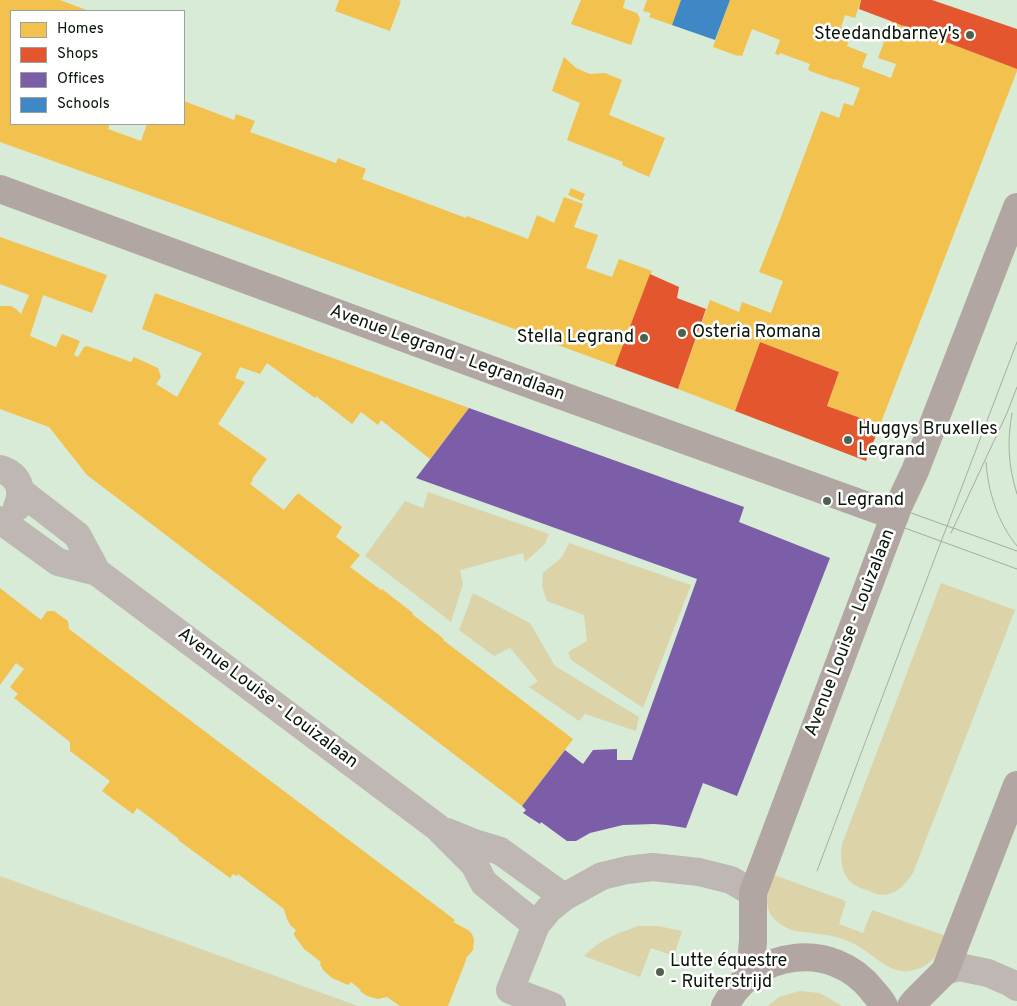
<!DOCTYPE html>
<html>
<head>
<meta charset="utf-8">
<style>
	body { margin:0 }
	#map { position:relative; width:1017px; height:1006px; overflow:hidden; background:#d7ebd6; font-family:Overpass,sans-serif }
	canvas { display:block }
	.legend { position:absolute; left:10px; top:10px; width:175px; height:115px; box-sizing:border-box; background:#fff; border:1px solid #9ca19c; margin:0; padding:6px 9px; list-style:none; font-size:15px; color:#081508 }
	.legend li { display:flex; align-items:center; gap:10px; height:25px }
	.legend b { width:25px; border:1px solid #9ca19c }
</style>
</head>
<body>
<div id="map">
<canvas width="1017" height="1006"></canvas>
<ul class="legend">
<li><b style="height:14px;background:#f2c14e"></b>Homes</li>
<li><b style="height:14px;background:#e4572e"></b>Shops</li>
<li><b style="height:14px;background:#7b5ea7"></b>Offices</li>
<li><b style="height:14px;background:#3f88c5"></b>Schools</li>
</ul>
</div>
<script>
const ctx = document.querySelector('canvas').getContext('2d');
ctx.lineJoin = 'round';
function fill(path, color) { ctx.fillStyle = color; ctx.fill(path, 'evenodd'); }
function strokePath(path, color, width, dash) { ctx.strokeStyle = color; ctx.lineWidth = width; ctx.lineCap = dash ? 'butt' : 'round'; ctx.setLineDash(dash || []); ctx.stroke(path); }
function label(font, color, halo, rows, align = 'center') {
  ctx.font = font + ' Overpass,sans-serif'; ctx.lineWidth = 5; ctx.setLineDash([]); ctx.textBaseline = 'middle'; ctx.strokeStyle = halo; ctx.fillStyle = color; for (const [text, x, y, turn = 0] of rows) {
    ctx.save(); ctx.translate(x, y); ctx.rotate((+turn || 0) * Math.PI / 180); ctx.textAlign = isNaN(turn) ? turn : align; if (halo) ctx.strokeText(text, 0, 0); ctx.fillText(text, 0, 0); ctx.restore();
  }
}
fill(new Path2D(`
	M428,492L549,534L545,544L525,562L523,553L460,570L463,584L451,622L365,556L405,501L423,508Z
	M569,543L691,585L643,708L571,660L568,652L587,641L584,615L547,601L542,586L543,573L562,557Z
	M941,583L1015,610L913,873C906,884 896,895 882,895C878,895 872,892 867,890C863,889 857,887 853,884C841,874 840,859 842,844Z
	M473,593L530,623L555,666L639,717L636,731L585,714L579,721L529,687L538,681L510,648L494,656L459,630Z
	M771,874L846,901L839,924L863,933L872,910L946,936C938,954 931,968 909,971C888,974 871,951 852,943C843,938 830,935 819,934C802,931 794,934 779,923C777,921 775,920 773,918C763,904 768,889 771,874Z
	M0,876L358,1006H0Z
	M638,926H658L682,931L674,956L651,948L640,977L584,956C601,939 616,934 638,926Z
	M800,991L820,993L842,1006H768L779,997Z`), '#dcd4a8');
fill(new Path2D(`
	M0,0H60L89,11H11V124H110L108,129L141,141L147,124H184V101L234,120L236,114L255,121L250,132L336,163L338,158L366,169L362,179L466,218L467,216L528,239L537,215L554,223L564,197L583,204L574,227L598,235L586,268L612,277L619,259L652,271L615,366L180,206L89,174L0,142Z
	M339,0H397L401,1L390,31L335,11Z
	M581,0H625L623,8L637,13L640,19L631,45L571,24Z
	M647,0H681L672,25L649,17L651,13L643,11Z
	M730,0H861L855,18L845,15L841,27L852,31L847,46L867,54L862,67L891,78L896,64L878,58L892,21L1017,69V71L880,425L827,406L839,372L760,342L735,411L678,389L710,300L739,312L742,302L771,313L783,281L759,272L779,222L821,111L839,118L844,103L853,106L860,88L835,79V80L810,71L808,69L810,64L780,53L779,55L775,54L780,40L752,29L742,56L739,55L738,56L713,47Z
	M564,57L576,68L590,74L605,73L622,80L609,115L665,138L649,177L622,165L623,162L567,140L580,103L552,91Z
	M571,188L585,194L582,201L568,195Z
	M0,237L107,275L92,313L43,295L30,336L56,347L62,334L80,341L74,355L78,357L84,347L87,346L131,362L134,357L158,368L161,377L156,384L177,397L202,353L142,329L155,293L469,408L430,459L381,420L378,425L361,412L352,424L316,396L315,398L267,363L260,374L240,367L235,378L245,382L218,424L267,459L252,479L253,480L250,484L284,510L296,495H297L298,493L342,527L336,537L360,555L350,567L381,590L382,589L413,613L412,614L444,639L443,640L573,739L522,806L87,475L49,427L0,409V306H11L16,309L21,314L29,295L0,284Z
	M0,588L41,620L47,611H54L68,621L69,629L455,920L453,922L468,930L472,934L474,940L473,950L466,958V960L448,1006H400L387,997L378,999L367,996L360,991L361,990L351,982L348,985L332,978L323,970L320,964L321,962L304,949L294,935V933L296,930L291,926L287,919L284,909L238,874L237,876L233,874L230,878L178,840L179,839L137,808L133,814L102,791L110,781L70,751V742L14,698L18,694L10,687L24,669L16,663L0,685Z`), '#f2c14e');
fill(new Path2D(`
	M861,0H932L1017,29V69L859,9Z
	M650,274L679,287L677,298L706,309L678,389L615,366Z
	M760,342L839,372L827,406L880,425L866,461L735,411Z`), '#e4572e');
fill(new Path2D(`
	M469,408L744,507L739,522L830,558L737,796L703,783L686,828L667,825L654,824L623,825L590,833L576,841H567L541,822L540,824L523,813L526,810L522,806L565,750L583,764L593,750L617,749V760H632L697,579L416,478Z`), '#7b5ea7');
fill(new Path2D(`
	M681,0H730L715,40L672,25Z`), '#3f88c5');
strokePath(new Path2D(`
	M0,469C18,474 25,490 17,507
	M20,491L77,535L97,572
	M0,520L58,562L97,572L437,827L474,864L484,883L536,925
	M447,832L474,843L500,851L564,897
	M945,971L959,967L988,973L1011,983L1017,987
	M552,1006L510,990L536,925L549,909L564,897L602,876L627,870L653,867L699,872L731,880L753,893`), '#beb7b3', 28);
strokePath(new Path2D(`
	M0,189L524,382L895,516
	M750,975L753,941V893L898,507L915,471L1017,207
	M725,1006C754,949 833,940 872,990C876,995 881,1000 884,1006
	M911,1006L915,1001L945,971L1017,785`), '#b1a6a1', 28);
strokePath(new Path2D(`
	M0,181L527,372L797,472L1017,551
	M0,198L1017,569
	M1012,413C1007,442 1008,465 1017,494
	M986,462C988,492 998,523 1017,546
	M951,533L1007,413L1017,387
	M817,871C883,694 950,518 1017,342`), '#a8aca2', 1);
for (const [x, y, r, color] of [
	[970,35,5,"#506050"],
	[682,333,5,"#506050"],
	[644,338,5,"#506050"],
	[848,440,5,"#506050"],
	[827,501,5,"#506050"],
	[660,972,5,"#506050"]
]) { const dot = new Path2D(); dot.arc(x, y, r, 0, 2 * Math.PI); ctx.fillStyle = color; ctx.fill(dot); strokePath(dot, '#fff', 2); }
label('18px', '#081508', '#fff', [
	["Steedandbarney's",960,35,"right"],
	["Osteria Romana",692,333],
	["Stella Legrand",634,338,"right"],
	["Huggys Bruxelles",858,430],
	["Legrand",858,451],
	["Legrand",837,501],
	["Lutte équestre",670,962],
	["- Ruiterstrijd",670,983]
], 'left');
label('18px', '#081508', '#fff', [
	["Avenue Legrand - Legrandlaan",447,354,20],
	["Avenue Louise - Louizalaan",851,633,-69],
	["Avenue Louise - Louizalaan",267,699,37]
]);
</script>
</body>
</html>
